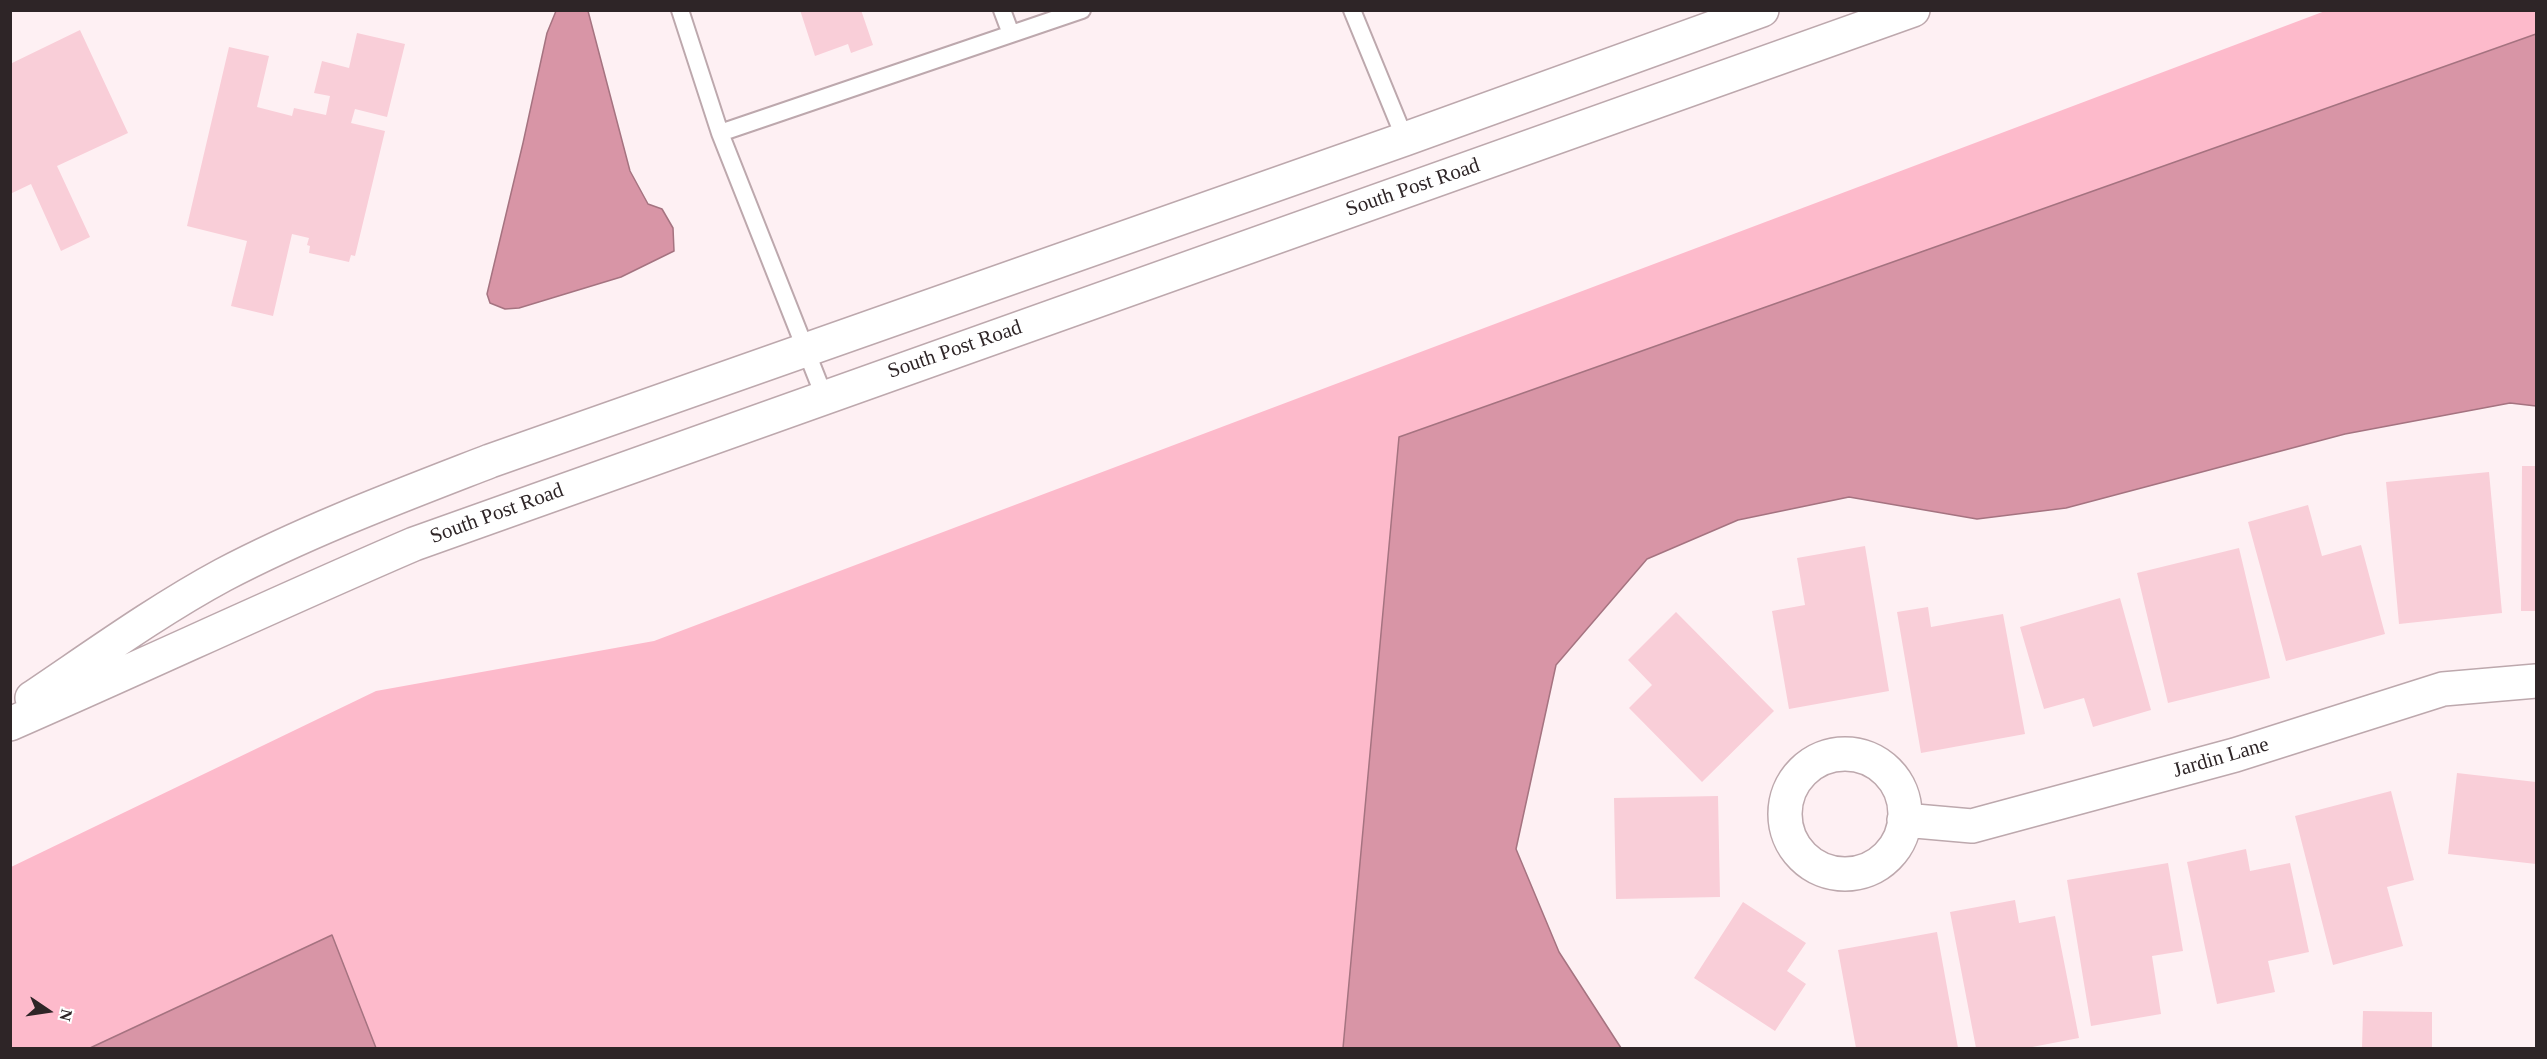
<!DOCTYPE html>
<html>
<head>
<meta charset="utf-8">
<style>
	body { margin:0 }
	#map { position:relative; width:2547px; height:1059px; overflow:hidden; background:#fef0f3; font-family:Georgia,serif }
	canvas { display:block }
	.frame { position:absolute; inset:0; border:12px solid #2e2527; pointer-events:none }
	.north { position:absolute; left:18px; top:981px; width:60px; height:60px; -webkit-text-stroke:4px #fff; paint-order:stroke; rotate:103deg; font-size:16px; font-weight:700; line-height:24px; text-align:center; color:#2e2527 }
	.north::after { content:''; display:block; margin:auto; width:21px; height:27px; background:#2e2527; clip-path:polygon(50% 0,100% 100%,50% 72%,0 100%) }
</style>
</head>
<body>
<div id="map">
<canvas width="2547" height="1059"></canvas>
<div class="frame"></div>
<div class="north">N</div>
</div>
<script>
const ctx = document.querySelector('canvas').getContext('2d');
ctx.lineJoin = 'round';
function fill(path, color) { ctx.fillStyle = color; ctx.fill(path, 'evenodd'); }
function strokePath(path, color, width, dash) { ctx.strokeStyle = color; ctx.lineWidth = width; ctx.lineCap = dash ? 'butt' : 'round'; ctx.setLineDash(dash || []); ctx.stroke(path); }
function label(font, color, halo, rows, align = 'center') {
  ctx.font = font + ' Georgia,serif'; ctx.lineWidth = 4.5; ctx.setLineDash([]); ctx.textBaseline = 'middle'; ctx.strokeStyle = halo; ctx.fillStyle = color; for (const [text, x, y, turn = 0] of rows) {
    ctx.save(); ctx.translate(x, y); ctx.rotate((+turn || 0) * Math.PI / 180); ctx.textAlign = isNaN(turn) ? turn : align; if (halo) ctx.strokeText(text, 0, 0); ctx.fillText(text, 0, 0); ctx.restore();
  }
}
fill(new Path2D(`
	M2325,11H2536V34L1399,437L1343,1048H376L332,936L90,1048H11V867L376,691L654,641Z`), '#fdbacb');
const water = new Path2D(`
	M556,11H588L630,171L648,204L662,209L673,228L674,251L621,277L519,308L505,309L490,303L487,294L523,143L547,33Z
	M2536,34V406L2510,403L2345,434L2066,508L1977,519L1849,497L1738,520L1647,559L1556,665L1516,849L1559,952L1621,1048H1343L1399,437Z
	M332,935L376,1048H90Z`);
fill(water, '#d895a6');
strokePath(water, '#a57380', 1.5);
fill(new Path2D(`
	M800,10H861L873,45L851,53L848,44L815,56Z
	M80,30L128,133L57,166L90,237L61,251L31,184L10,194V64Z
	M357,33L405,44L387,117L355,109L351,123L385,131L355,256L351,255L349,262L309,253L310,246L307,245L309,238L292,234L273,316L231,306L247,241L187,226L229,47L269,56L257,107L292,116L294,108L326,115L330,96L314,93L322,61L349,68Z
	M2522,466H2536V611H2521Z
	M2489,472L2502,613L2399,624L2386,482Z
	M2308,505L2322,556L2361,545L2385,634L2286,661L2248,522Z
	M1865,546L1889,691L1789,709L1772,611L1805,605L1797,558Z
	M2239,548L2270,678L2168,703L2137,573Z
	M2120,598L2151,710L2093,727L2084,698L2044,709L2020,627Z
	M1928,607L1931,627L2003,614L2025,734L1921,753L1897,612Z
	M1676,612L1774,711L1702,782L1629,708L1652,685L1628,660Z
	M2457,773L2536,782V864L2448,854Z
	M2391,791L2414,880L2387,887L2403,946L2333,965L2295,816Z
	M1718,796L1720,897L1616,899L1614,798Z
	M2246,849L2250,871L2290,863L2309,952L2268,961L2275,992L2217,1004L2187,862Z
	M2168,863L2183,951L2152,956L2161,1014L2091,1026L2067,880Z
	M2015,900L2019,923L2055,916L2079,1038L2027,1048H1976L1950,912Z
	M1743,902L1806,943L1787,971L1806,984L1775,1031L1694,978Z
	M1937,932L1958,1048H1856L1838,950Z
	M2363,1011L2432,1012V1048H2362Z`), '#f9ced8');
const lane = new Path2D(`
	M680,10L720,133
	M1002,10L1011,34
	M1352,10L1405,139
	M824,396L720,133L1082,10`);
const street = new Path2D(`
	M1785 814a60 60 0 1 1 120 0a60 60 0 1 1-120 0Z
	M1904,820L1972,826L2235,755L2443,689L2536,681`);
const secondary = new Path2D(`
	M32,698C93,657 158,610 223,575C309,530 400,496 490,461L1405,139L1762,10
	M10,724C145,665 279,602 414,544L1913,10`);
strokePath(lane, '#bda8ad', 20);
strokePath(street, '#bda8ad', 36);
strokePath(secondary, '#bda8ad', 36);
strokePath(lane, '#fff', 16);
strokePath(street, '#fff', 33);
strokePath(secondary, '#fff', 33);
label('21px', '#2e2527', '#fff', [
	["South Post Road",1413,188,-19],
	["South Post Road",955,350,-19],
	["South Post Road",497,514,-20],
	["Jardin Lane",2221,758,-16]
]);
</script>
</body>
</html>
